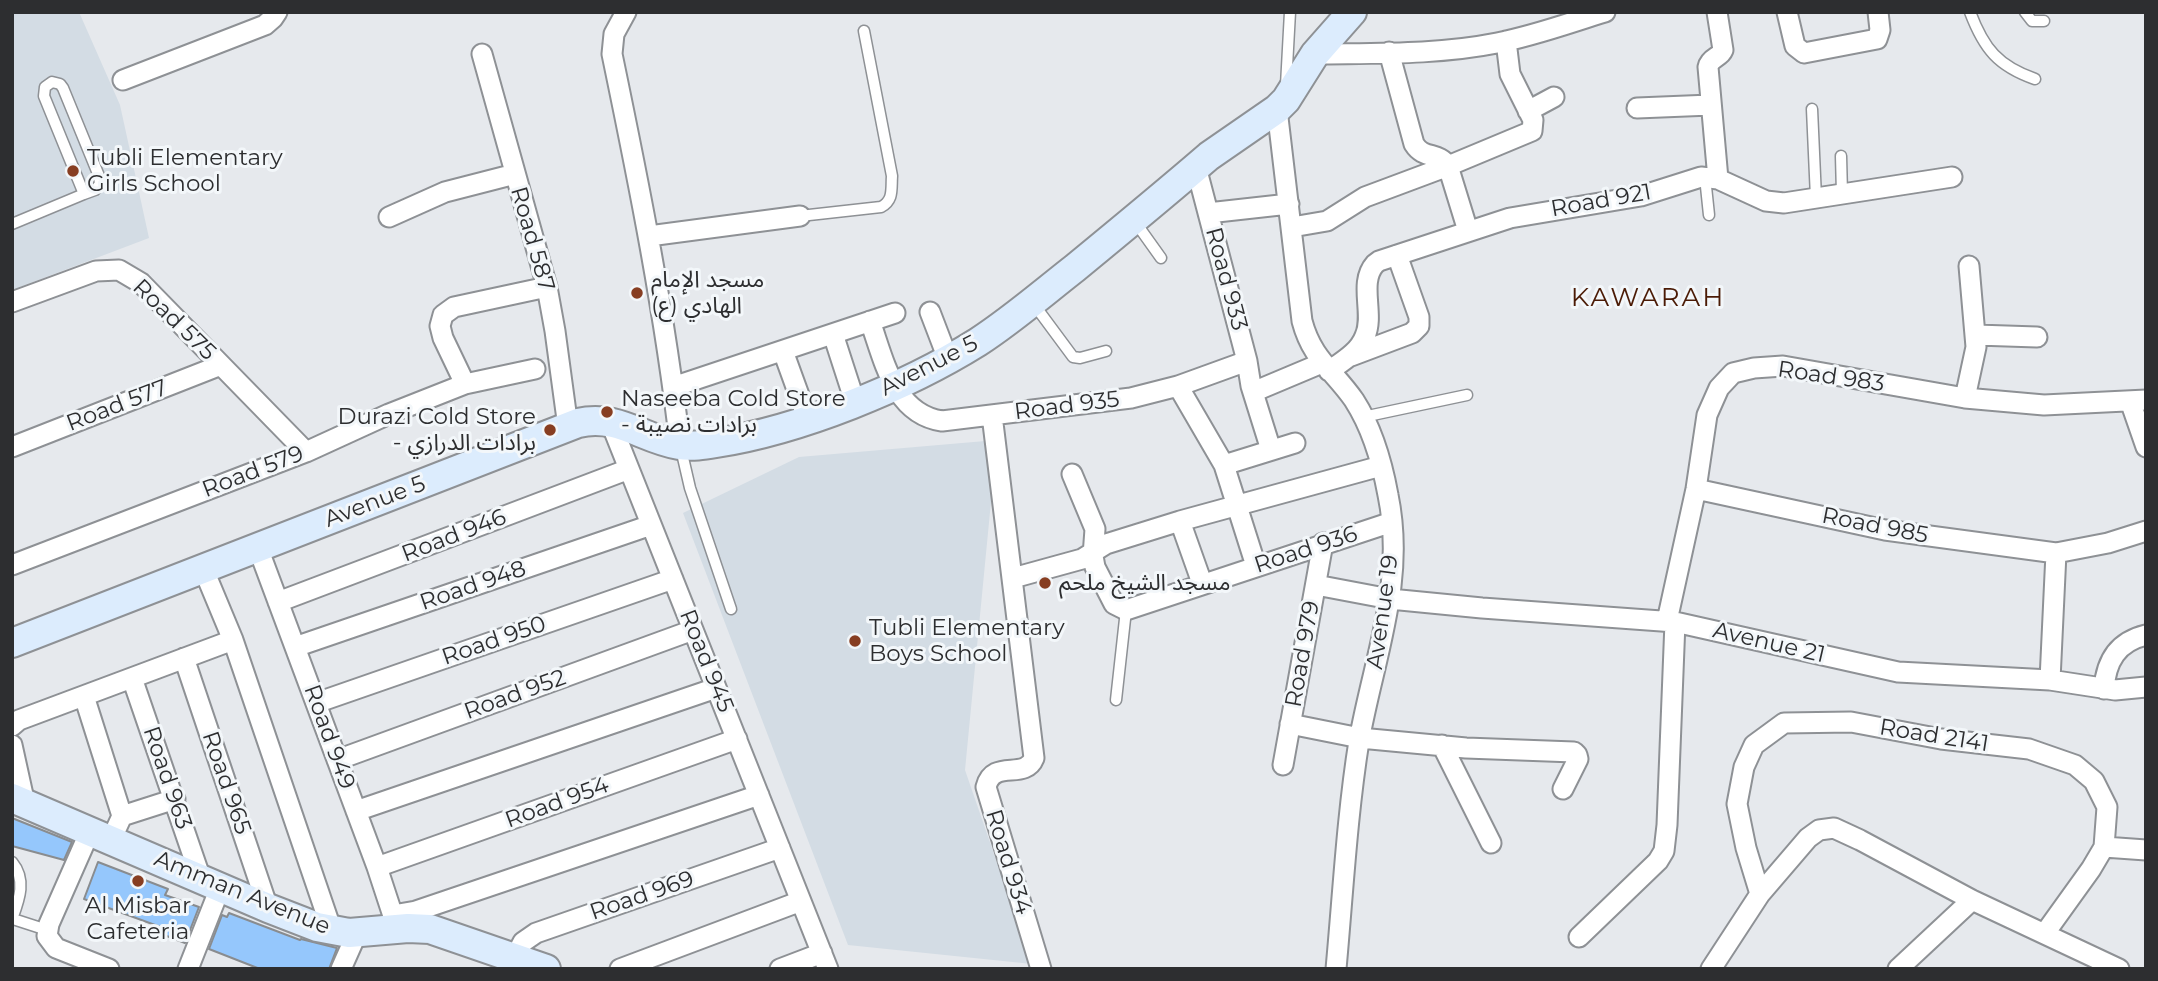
<!DOCTYPE html>
<html>
<head>
<meta charset="utf-8">
<style>
	body { margin:0 }
	#map { position:relative; width:2158px; height:981px; overflow:hidden; background:#e6e9ed; font-family:Montserrat,sans-serif }
	canvas { display:block }
	.frame { position:absolute; inset:0; border:14px solid #2d2e30; pointer-events:none }
</style>
</head>
<body>
<div id="map">
<canvas width="2158" height="981"></canvas>
<div class="frame"></div>
</div>
<script>
const ctx = document.querySelector('canvas').getContext('2d');
ctx.lineJoin = 'round';
function fill(path, color) { ctx.fillStyle = color; ctx.fill(path, 'evenodd'); }
function strokePath(path, color, width, dash) { ctx.strokeStyle = color; ctx.lineWidth = width; ctx.lineCap = dash ? 'butt' : 'round'; ctx.setLineDash(dash || []); ctx.stroke(path); }
function label(font, color, halo, rows, align = 'center') {
  ctx.font = font + ' Montserrat,"Noto Sans Arabic",sans-serif'; ctx.lineWidth = 6; ctx.setLineDash([]); ctx.textBaseline = 'middle'; ctx.strokeStyle = halo; ctx.fillStyle = color; for (const [text, x, y, turn = 0] of rows) {
    ctx.save(); ctx.translate(x, y); ctx.rotate((+turn || 0) * Math.PI / 180); ctx.textAlign = isNaN(turn) ? turn : align; if (halo) ctx.strokeText(text, 0, 0); ctx.fillText(text, 0, 0); ctx.restore();
  }
}
fill(new Path2D(`
	M12,12H79L120,105L149,238L12,290Z
	M997,440L965,770L1032,964L848,945L683,513L799,457Z`), '#d3dce4');
const building = new Path2D(`
	M12,818L72,842L64,860L12,846Z
	M98,862L168,889L165,895L199,907L185,943L164,935L166,929L84,899Z
	M229,913L300,940L301,939L337,948L329,969H260L209,949L222,915L227,917Z`);
fill(building, '#95c7fc');
strokePath(building, '#898c8f', 2);
const lane = new Path2D(`
	M1970,12C1984,49 1998,66 2035,79
	M2025,12L2032,21H2044
	M1286,85L1290,12
	M1812,109L1816,198
	M1841,156L1842,194
	M1705,177L1709,215
	M800,216L881,207C894,200 891,189 892,176L864,31
	M1136,223L1161,258
	M12,224L84,194L95,190L100,184L99,176L63,88L60,84L52,82L45,87L44,96L84,194
	M1033,303L1073,357L1080,358L1106,351
	M1363,417L1467,395
	M681,449L690,488L731,609
	M1116,700L1126,610
	M12,862C27,880 19,900 12,919
	M13,919L47,930`);
const street = new Path2D(`
	M626,12L614,34L612,54C639,184 665,314 680,445
	M1717,12L1723,50C1720,58 1710,57 1708,67L1718,179
	M1787,12L1795,46L1804,53L1877,39L1880,30L1878,12
	M1389,52L1414,144C1424,160 1438,151 1448,166L1468,231
	M482,54L547,287L555,331L568,427
	M1315,54C1376,53 1437,55 1497,43C1534,36 1569,23 1605,12
	M123,80L265,25L273,18L277,12
	M1637,108L1711,105
	M1277,109L1302,321C1312,359 1333,370 1354,400C1372,428 1382,462 1388,495C1406,582 1374,657 1359,741C1347,816 1343,893 1336,969
	M1528,111L1554,97
	M1196,167L1247,361L1251,386L1271,450
	M1208,213L1289,204
	M389,217L445,192L515,174
	M1292,227L1327,221L1365,197L1448,166L1532,131L1533,120L1510,74L1506,41
	M649,236L800,216
	M12,302L96,271L119,270L141,283L306,452
	M930,312L948,359
	M870,321C884,360 894,414 942,421L1131,398L1178,386L1247,361
	M833,334L855,402
	M1976,335L2037,337
	M783,351L808,420
	M1351,356L1412,333L1419,326V317L1397,255
	M1329,371C1343,361 1359,352 1365,336C1375,314 1358,283 1375,264L1379,261L1510,218L1641,196L1701,177L1718,179L1766,201L1784,203L1952,177
	M465,384L443,338L440,326L443,315L454,307L547,287
	M1178,386L1224,465L1256,566
	M673,387L895,313
	M1253,392L1322,363
	M1965,398L1976,347L1969,266
	M2130,401L2146,447
	M992,415L1034,758C1025,781 993,758 986,787L1041,969
	M610,421L828,969
	M12,447L221,365
	M1224,465L1295,443
	M1072,474L1095,529L1093,556L1095,567L1114,604L1126,610L1392,522
	M1696,489L1885,530L2056,553L2108,543L2146,531
	M1180,521L1202,583
	M258,548L377,867L397,928
	M12,565L306,452L389,414L465,384L535,369
	M203,568L233,640L332,931
	M1013,578L1082,559L1106,544L1180,521L1381,466
	M1316,585L1390,599L1482,608L1675,622L1898,672L2050,680L2115,690L2146,687
	M278,602L629,469
	M1667,621L1696,489L1707,415L1719,388L1733,373L1754,368L1783,366L1965,398L2044,405L2146,400
	M295,647L651,525
	M184,658L268,908
	M132,678L201,879
	M2050,680L2056,553
	M2104,689C2106,661 2117,642 2146,635
	M84,696L122,816L111,840
	M316,703L673,579
	M1290,724L1360,738L1466,748L1574,752L1577,755L1578,759L1563,789
	M12,726L19,720L233,640
	M12,745L25,804
	M1442,745L1491,843
	M337,760L693,630
	M1283,765L1323,543
	M356,811L716,688
	M122,816L175,799
	M90,831L49,924L47,936L56,948L109,969
	M2104,847L2146,850
	M377,867L737,739
	M1760,894L1746,848L1737,804L1744,767L1754,745L1784,723L1851,722L1941,739L2029,749L2075,765L2094,781L2107,807L2104,847L2091,869L2045,933
	M393,915L416,911L759,795
	M1579,937L1658,861L1664,851L1667,825L1675,622
	M515,957L523,942L536,933L780,848
	M188,969L220,888
	M341,969L357,933
	M620,969L801,901
	M780,969L822,953
	M1711,969L1760,894L1808,838L1819,830L1834,828L1860,840L1972,900L2119,969
	M1898,969L1972,900`);
const secondary = new Path2D(`
	M12,643L578,423C619,414 642,439 679,445C692,447 704,445 716,443C800,430 906,387 978,342C1012,320 1043,293 1075,268C1120,231 1165,194 1209,156L1277,109L1286,100L1315,54L1352,12
	M12,798L268,908L317,927L349,933L408,928L430,929L546,969`);
strokePath(lane, '#8e9195', 13);
strokePath(street, '#8e9195', 23);
strokePath(secondary, '#8e9195', 32);
strokePath(lane, '#fff', 10);
strokePath(street, '#fff', 19);
strokePath(secondary, '#dcecfd', 28);
for (const [x, y, r, color] of [
	[73,171,7,"#873e22"],
	[637,293,7,"#873e22"],
	[607,412,7,"#873e22"],
	[550,430,7,"#873e22"],
	[1045,583,7,"#873e22"],
	[855,641,7,"#873e22"],
	[138,881,7,"#873e22"]
]) { const dot = new Path2D(); dot.arc(x, y, r, 0, 2 * Math.PI); ctx.fillStyle = color; ctx.fill(dot); strokePath(dot, '#f3f7fa', 2.5); }
label('23px', '#2d2e30', '#f3f7fa', [
	["Tubli Elementary",87,158],
	["Girls School",87,184],
	["مسجد الإمام",651,280],
	["الهادي (ع)",651,306],
	["Naseeba Cold Store",621,399],
	["- برادات نصيبة",621,425],
	["Durazi Cold Store",536,417,"right"],
	["- برادات الدرازي",536,443,"right"],
	["مسجد الشيخ ملحم",1059,583],
	["Tubli Elementary",869,628],
	["Boys School",869,654],
	["Al Misbar",138,906,"center"],
	["Cafeteria",138,932,"center"]
], 'left');
label('23px', '#2d2e30', '#f3f7fa', [
	["Road 921",1601,201,-10],
	["Road 587",532,239,74],
	["Road 933",1226,279,75],
	["Road 575",174,320,44],
	["Avenue 5",929,366,-27],
	["Road 983",1831,377,8],
	["Road 577",117,406,-21],
	["Road 935",1067,406,-7],
	["Road 579",253,472,-21],
	["Avenue 5",375,502,-21],
	["Road 985",1875,526,11],
	["Road 946",454,536,-21],
	["Road 936",1306,550,-18],
	["Road 948",473,586,-19],
	["Avenue 19",1383,612,-82],
	["Road 950",494,641,-19],
	["Avenue 21",1769,643,13],
	["Road 979",1303,654,-80],
	["Road 945",706,661,68],
	["Road 952",515,695,-20],
	["Road 2141",1934,736,9],
	["Road 949",329,737,70],
	["Road 963",167,778,71],
	["Road 965",226,783,71],
	["Road 954",557,803,-20],
	["Road 934",1008,862,73],
	["Amman Avenue",242,893,22],
	["Road 969",642,896,-19]
]);
ctx.letterSpacing = '2px';
label('26px', '#4b1b06', '#f3f7fa', [
	["KAWARAH",1648,298]
]);
ctx.letterSpacing = '0px';
</script>
</body>
</html>
